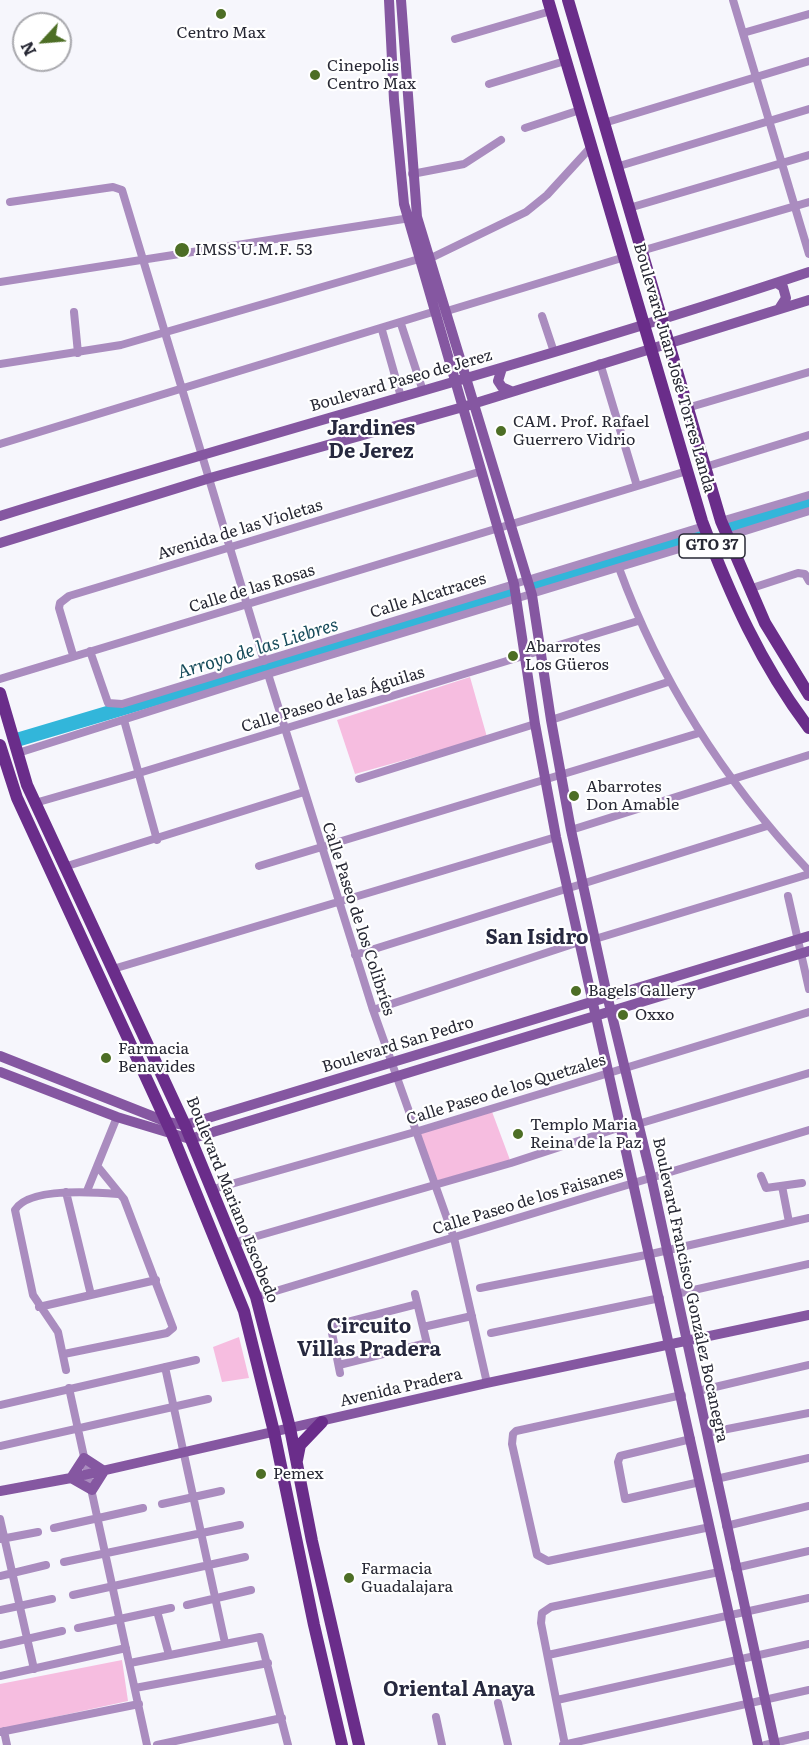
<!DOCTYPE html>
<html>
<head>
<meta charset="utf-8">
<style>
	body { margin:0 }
	#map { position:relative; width:809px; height:1745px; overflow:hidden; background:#f6f6fc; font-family:Literata,serif }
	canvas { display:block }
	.north { position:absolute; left:12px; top:12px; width:60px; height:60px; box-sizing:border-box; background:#fff; border:2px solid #a9a9ae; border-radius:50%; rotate:244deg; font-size:16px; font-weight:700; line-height:24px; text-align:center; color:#272834 }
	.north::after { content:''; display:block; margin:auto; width:21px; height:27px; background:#4d6e25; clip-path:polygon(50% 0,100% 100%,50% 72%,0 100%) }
</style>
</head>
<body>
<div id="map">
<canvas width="809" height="1745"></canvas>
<div class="north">N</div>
</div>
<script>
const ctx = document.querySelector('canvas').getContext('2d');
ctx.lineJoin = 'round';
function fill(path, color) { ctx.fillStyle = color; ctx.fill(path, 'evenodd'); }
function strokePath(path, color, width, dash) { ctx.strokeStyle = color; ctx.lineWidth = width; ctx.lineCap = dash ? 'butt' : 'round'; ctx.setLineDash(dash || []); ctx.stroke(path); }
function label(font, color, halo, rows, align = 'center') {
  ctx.font = font + ' Literata,serif'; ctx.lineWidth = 4.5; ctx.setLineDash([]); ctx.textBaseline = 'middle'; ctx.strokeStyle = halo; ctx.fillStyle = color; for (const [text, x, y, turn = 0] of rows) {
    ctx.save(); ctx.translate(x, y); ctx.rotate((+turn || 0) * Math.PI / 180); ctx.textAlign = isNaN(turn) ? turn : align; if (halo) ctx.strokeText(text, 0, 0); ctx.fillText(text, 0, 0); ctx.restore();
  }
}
fill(new Path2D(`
	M470,677L487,737L355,774L337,720Z
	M491,1109L510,1160L436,1181L420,1134Z
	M239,1337L249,1378L222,1382L213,1347Z
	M122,1660L128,1701L0,1729V1684Z`), '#f6bde0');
strokePath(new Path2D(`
	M731,527L809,504
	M538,584L700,536
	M20,739L507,594`), '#32b6da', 14);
strokePath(new Path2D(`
	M733,0L809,254
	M743,33L809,14
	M455,39L551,11
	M489,84L565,61
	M604,123L809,61
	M525,128L580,110
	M616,167L809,109
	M412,174L464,164L501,140
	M10,202L113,187L122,190L264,661
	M629,208L809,155
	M641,251L809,202
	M431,258L526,212L547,195L591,147
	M0,282L410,218
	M447,311L625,257
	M74,312L78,353
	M542,316L554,352
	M401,324L423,391
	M382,330L401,397
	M600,363L637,486
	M0,364L121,345L419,259
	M687,408L809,372
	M0,444L436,311
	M705,467L809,435
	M721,521L809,495
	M726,537L809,511
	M619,568C661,683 725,782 809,871
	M749,589L798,573L805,574L809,581
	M90,651L108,703L122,704L704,526
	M73,655L59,608L60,603L69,596L482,471
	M268,674L373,1010L454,1238L487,1383
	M0,679L687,471
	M124,720L157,840
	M551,720L668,682
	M18,753L268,674L709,540
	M359,779L535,724
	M35,803L139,773L638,621
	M571,830L809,755
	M259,866L699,733
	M64,867L304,792
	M788,896L809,989
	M595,939L809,874
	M355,955L767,826
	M113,969L556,837
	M373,1010L579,942
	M638,1124L809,1073
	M761,1176L766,1188L802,1183
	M782,1186L789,1222
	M210,1190L415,1132L809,1012
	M87,1191L117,1117
	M66,1192L91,1295
	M233,1243L511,1163L621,1127
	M480,1288L651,1254L809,1218
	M415,1294L429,1352
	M676,1294L809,1264
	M256,1297L809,1130
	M39,1307L156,1280
	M423,1327L472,1316
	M491,1333L660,1298
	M64,1354L167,1333L173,1328L124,1199L98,1167
	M339,1365L427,1343
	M165,1367L225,1643
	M66,1370L58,1332L33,1295L15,1210C28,1187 95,1192 118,1194
	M340,1373L332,1333L335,1325L417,1304
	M69,1388L147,1745
	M698,1391L809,1365
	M682,1395L516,1431L513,1434L512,1444L537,1555L548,1561L710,1527
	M0,1405L196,1360
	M707,1433L809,1413
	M691,1439L620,1456L618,1462L625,1499L700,1482
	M0,1446L208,1399
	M716,1479L809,1458
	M162,1504L221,1491
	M0,1519L34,1669
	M726,1526L809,1506
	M54,1528L143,1508
	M1,1539L38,1532
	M64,1562L240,1525
	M735,1568L809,1551
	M0,1576L46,1565
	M73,1595L245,1557
	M187,1605L251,1590
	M0,1610L52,1599
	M157,1611L169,1655
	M78,1628L171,1608
	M0,1645L62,1631
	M548,1655L809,1598
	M130,1663L260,1637L288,1745
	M0,1676L126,1648
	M135,1688L268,1663
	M557,1700L809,1644
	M498,1703L508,1745
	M436,1717L442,1745
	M4,1731L7,1745
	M0,1732L139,1704
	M157,1745L282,1718
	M563,1745L809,1690
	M565,1745L541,1623L542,1613L551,1607L719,1572
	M765,1745L809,1735`), '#aa8cbf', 8);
strokePath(new Path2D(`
	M389,0L394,100L404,204L514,584L535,724L556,837L758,1745
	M401,0L417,217L532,595L551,720L571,830L607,995L651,1176L775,1745
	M777,283L783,287L786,298L779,309
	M502,368L498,381L502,387L511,391
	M0,516C269,432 542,361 809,272
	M0,543L210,478L463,407L809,300
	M0,1056L167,1122L185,1125L809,936
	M0,1072L117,1117L190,1139L809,951
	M84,1458L104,1471L92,1490L71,1478Z
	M0,1491L71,1478L487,1383L809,1315`), '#8557a1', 10);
strokePath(new Path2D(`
	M548,0L702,521C730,595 761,665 809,728
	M568,0L721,521L765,623L809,695
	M0,693L27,785L185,1125L256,1297L290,1428L312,1541L359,1745
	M0,745L17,798L172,1134L244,1311L274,1432L314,1625L342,1745
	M297,1460L300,1445L322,1422`), '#6a2d8a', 12);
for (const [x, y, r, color] of [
	[221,14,6,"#4d6e25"],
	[315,75,6,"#4d6e25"],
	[182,250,8,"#4d6e25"],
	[501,431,6,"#4d6e25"],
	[513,656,6,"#4d6e25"],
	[574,796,6,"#4d6e25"],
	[576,991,6,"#4d6e25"],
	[623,1015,6,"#4d6e25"],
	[106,1058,6,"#4d6e25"],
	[518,1134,6,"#4d6e25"],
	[261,1474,6,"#4d6e25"],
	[349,1578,6,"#4d6e25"]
]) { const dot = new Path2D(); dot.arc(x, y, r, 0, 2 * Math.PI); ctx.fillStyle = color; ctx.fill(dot); strokePath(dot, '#fff', 2); }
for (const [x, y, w] of [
	[712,546,66]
]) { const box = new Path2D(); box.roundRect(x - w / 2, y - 12, w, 24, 4.5); ctx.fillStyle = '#fff'; ctx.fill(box); strokePath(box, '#272834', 1.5); }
label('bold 15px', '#272834', null, [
	["GTO 37",712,546]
]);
label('16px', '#272834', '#fff', [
	["Centro Max",221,33,"center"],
	["Cinepolis",327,66],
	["Centro Max",327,84],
	["IMSS U.M.F. 53",195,250],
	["CAM. Prof. Rafael",513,422],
	["Guerrero Vidrio",513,440],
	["Abarrotes",525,647],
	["Los Güeros",525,665],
	["Abarrotes",586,787],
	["Don Amable",586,805],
	["Bagels Gallery",588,991],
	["Oxxo",635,1015],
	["Farmacia",118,1049],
	["Benavides",118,1067],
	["Templo Maria",530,1125],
	["Reina de la Paz",530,1143],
	["Pemex",273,1474],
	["Farmacia",361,1569],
	["Guadalajara",361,1587]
], 'left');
label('16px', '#272834', '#fff', [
	["Boulevard Juan José Torres Landa",674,368,74],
	["Boulevard Paseo de Jerez",401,381,-16],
	["Avenida de las Violetas",240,530,-17],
	["Calle de las Rosas",252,589,-17],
	["Calle Alcatraces",428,596,-17],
	["Calle Paseo de las Águilas",333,700,-17],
	["Calle Paseo de los Colibríes",358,919,72],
	["Boulevard San Pedro",398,1045,-17],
	["Calle Paseo de los Quetzales",506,1090,-17],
	["Boulevard Mariano Escobedo",232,1200,68],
	["Calle Paseo de los Faisanes",528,1201,-17],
	["Boulevard Francisco González Bocanegra",690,1290,78],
	["Avenida Pradera",401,1388,-13]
]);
label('italic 18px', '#174c5b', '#fff', [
	["Arroyo de las Liebres",258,649,-17]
]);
label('bold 20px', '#27293f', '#fff', [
	["Jardines",371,429],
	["De Jerez",371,452],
	["San Isidro",537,938],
	["Circuito",369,1327],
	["Villas Pradera",369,1350],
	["Oriental Anaya",459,1690]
]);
</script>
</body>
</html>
